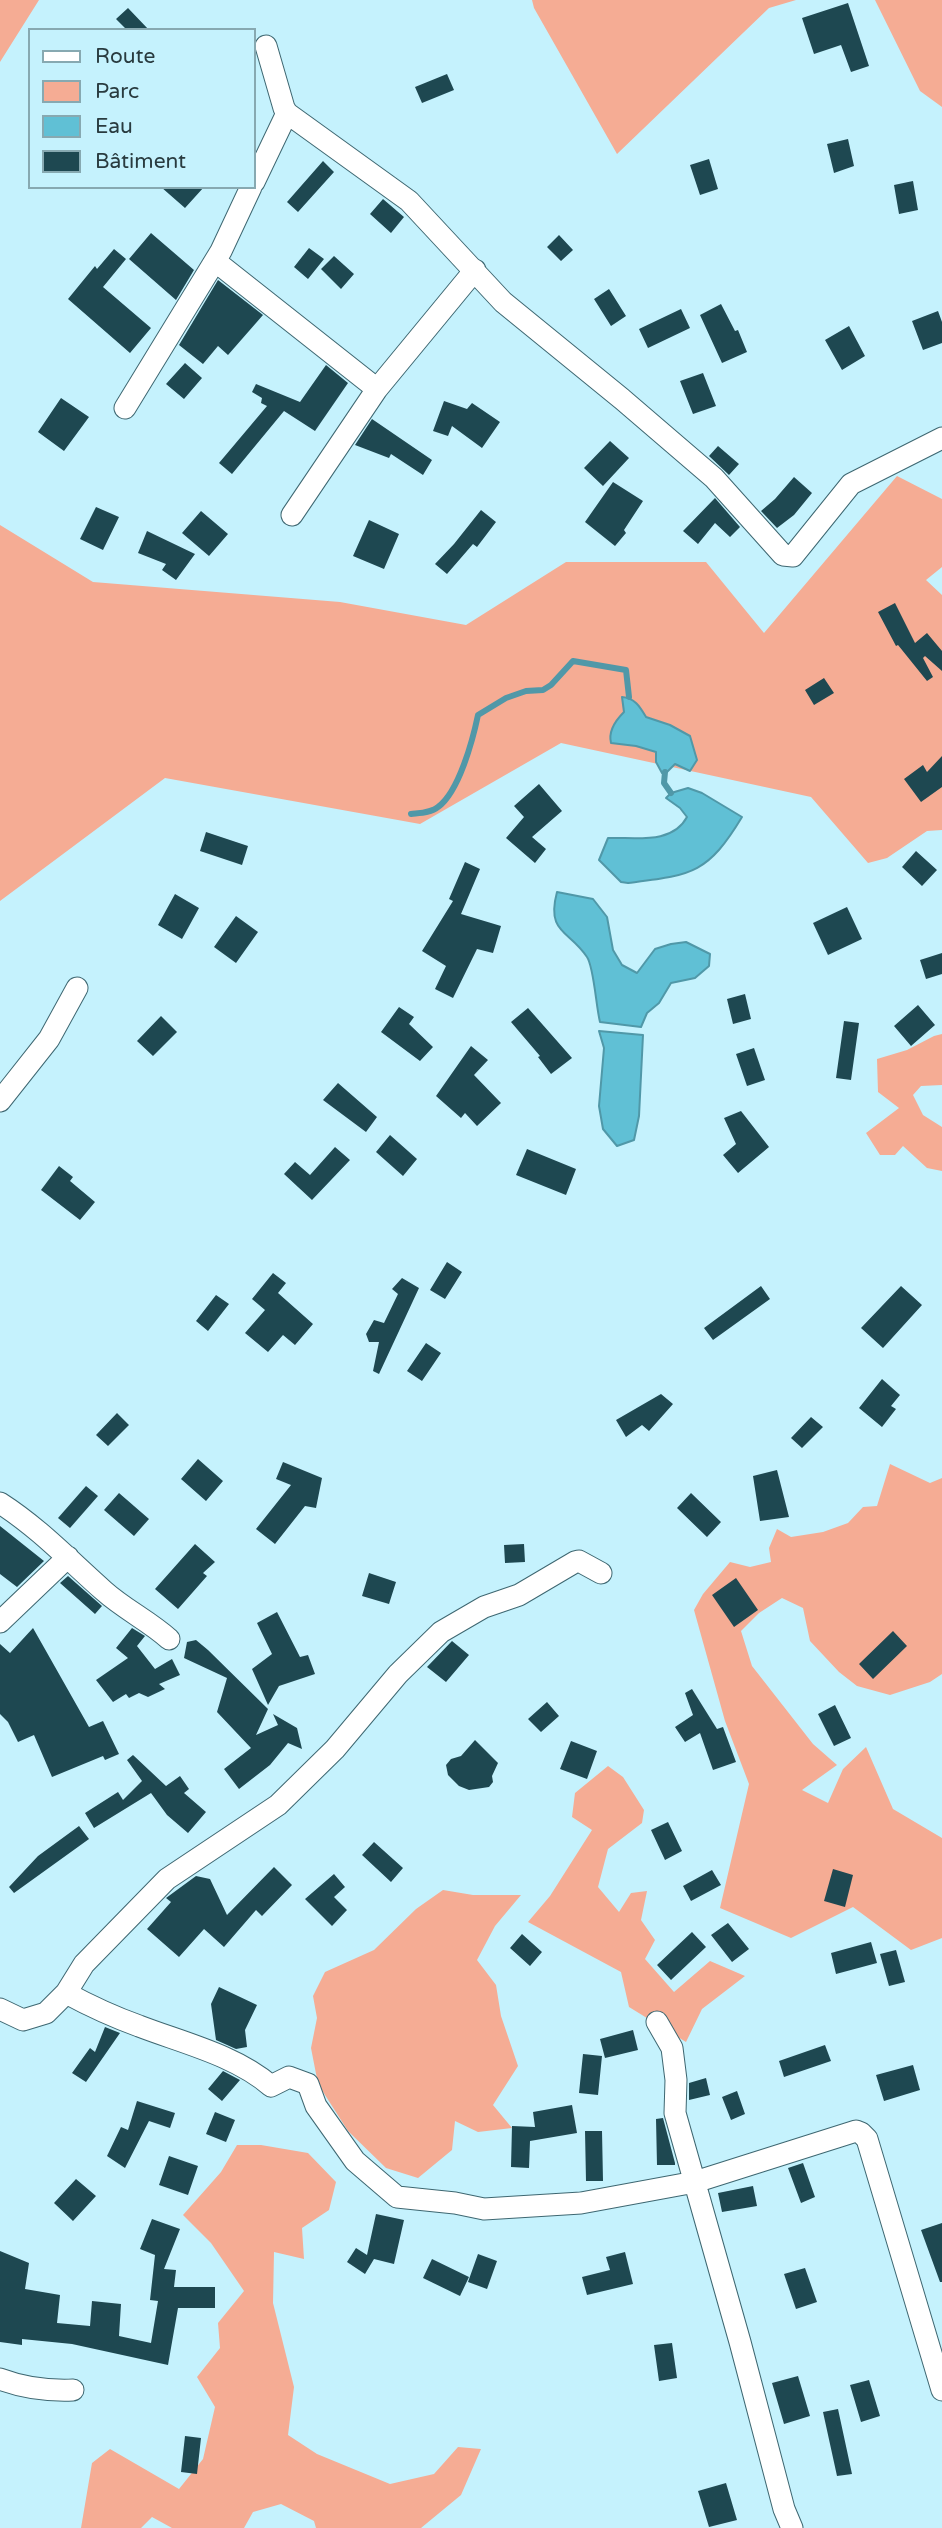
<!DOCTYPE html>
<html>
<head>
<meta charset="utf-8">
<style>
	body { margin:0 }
	#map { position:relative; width:942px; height:2528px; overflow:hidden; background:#c5f2fd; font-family:"Varela Round",sans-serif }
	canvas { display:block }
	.legend { position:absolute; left:28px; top:28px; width:228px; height:161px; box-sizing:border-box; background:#c5f2fd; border:2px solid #87a9b1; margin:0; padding:9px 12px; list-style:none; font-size:21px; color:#293b3f }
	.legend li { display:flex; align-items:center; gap:14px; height:35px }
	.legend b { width:35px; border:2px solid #87a9b1 }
</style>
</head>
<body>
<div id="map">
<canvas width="942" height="2528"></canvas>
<ul class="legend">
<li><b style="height:9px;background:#fff"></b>Route</li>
<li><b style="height:19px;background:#f5ac94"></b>Parc</li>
<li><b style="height:19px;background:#60c0d5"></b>Eau</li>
<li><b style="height:19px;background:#1e4851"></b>Bâtiment</li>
</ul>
</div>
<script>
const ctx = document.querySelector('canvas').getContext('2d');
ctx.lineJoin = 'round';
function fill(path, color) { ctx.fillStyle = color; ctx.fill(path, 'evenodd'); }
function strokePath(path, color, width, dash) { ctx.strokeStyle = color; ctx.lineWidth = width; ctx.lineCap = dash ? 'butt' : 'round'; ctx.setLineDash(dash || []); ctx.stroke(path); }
fill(new Path2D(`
	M0,0H39L0,62Z
	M532,0H796L769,8L617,154L534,8Z
	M875,0H942V107L920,91Z
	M897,476L942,499V567L926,580L942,595V830L927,831L887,858L868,863L811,797L561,743L420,824L165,778L0,901V525L93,582L340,602L466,625L566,562H706L764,633Z
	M942,1034V1085L921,1086L913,1095L923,1115L942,1127V1171L927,1168L903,1146L895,1155H880L866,1133L899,1108L878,1092L877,1059L907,1050L934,1036Z
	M890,1464L930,1483L942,1478V1674L930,1682L890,1695L857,1686L839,1672L810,1641L803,1608L782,1598L759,1613L741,1631L752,1666L813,1744L837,1765L802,1790L828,1803L843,1769L866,1747L893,1809L942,1838V1938L911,1950L853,1907L791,1938L720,1908L749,1784L725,1721L694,1610L703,1594L730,1562L750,1567L771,1562L769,1548L777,1529L791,1537L823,1532L848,1523L863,1507L877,1506Z
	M608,1766L623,1777L644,1810L642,1823L608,1849L598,1887L619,1912L631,1893L647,1891L641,1920L655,1940L645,1959L674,1992L710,1961L745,1976L702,2009L686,2042L629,2007L621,1972L528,1922L550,1896L592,1830L572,1817L575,1793Z
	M443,1890L473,1895H521L495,1926L477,1960L496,1985L501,2016L518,2066L493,2105L512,2128L478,2132L455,2121L452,2150L418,2178L386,2168L348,2131L318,2084L311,2048L317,2018L313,1996L325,1972L374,1950L416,1909Z
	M237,2145H261L308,2153L336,2182L329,2210L302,2228L304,2259L274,2252L273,2303L294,2387L288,2435L317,2454L390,2484L434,2474L458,2447L481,2449L461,2495L421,2528H316L314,2521L281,2504L253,2512L244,2528H172L152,2517L141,2528H81L92,2463L110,2449L179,2489L203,2459L215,2407L197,2377L220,2348L218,2323L244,2291L211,2243L183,2215L221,2172Z`), '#f5ac94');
const water = new Path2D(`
	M622,697C635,698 640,707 646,717L670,725L690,736L697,760L690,771L675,764L667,772L662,773L656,762V752L636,746L611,743C608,731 616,720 624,712Z
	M688,788L702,793L742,817C707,875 691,875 628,883L621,882L599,860L608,838C635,837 672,845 687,817L680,808L666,798L671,793Z
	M557,892L593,899L607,917L613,950L622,965L637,973L655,949L671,944L686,942L710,954L709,966L695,978L671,983L659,1003L647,1013L641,1027L600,1022C596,1007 594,967 587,957C569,930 546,933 557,892Z
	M599,1031L643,1035L639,1116L634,1140L617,1146L603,1129L599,1106L604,1048Z`);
fill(water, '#60c0d5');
strokePath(water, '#5098a8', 2);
strokePath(new Path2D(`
	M665,772L664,783L671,793
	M411,814C419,813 431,813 438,807C459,792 473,739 478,715L506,698L526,691L543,690L551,685L573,661L626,670L629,697`), '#5098a8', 6);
fill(new Path2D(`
	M848,3L869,66L851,72L841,45L814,54L802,18Z
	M128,8L149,30H127L116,19Z
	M447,74L454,90L422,103L415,87Z
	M848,139L854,166L834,173L827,144Z
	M709,159L718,189L700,195L690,165Z
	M323,161L334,172L298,212L287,202Z
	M913,181L918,210L899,214L894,185Z
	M161,187H204L185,208Z
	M383,199L404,217L391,233L370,214Z
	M151,233L194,270L176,300L129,259Z
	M559,235L573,250L561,261L547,247Z
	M309,248L324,259L308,279L294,267Z
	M114,249L126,259L103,287L151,328L130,353L68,299L95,266L97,269Z
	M334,256L354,274L341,289L321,269Z
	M218,280L263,315L228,355L218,346L203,364L179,345Z
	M609,289L626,316L611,326L594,299Z
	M721,304L735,331L738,330L747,352L722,363L700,315Z
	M681,309L690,328L648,348L639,329Z
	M938,311L942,322V343L923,350L912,321Z
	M849,326L865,356L842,370L825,340Z
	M185,363L202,378L184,399L166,384Z
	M326,365L348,383L315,431L284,411L232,474L219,463L267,406L261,403L262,398L252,392L256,384L300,402Z
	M703,373L716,406L693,414L680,381Z
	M61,398L89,417L64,451L38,432Z
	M444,401L467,409L472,403L500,422L482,448L452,426L448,436L433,431Z
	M372,419L432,460L423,475L391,454L389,458L355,445Z
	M610,441L629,458L603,486L584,468Z
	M718,446L739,464L729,475L709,456Z
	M794,477L812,493L794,515L777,528L761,511L775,499Z
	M613,482L643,501L624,530L626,533L615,546L585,522Z
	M715,498L740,527L730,537L715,523L698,544L683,531Z
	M96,507L119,517L103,550L80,539Z
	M481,510L496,522L477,547L473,544L447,574L435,564L454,544Z
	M201,511L228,534L209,556L182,533Z
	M369,520L399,534L384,569L353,556Z
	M147,531L195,554L176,580L162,570L166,564L138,553Z
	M895,603L915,643L927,633L942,651V671L925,656L923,658L933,677L927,681L898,645L896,646L878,612Z
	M824,678L834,693L814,705L805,690Z
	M942,756V787L921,802L904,779L923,765L927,772Z
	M539,784L562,811L532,837L546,849L535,863L506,838L524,817L514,806Z
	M206,832L248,846L242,865L200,851Z
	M916,851L937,870L922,886L902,867Z
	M465,862L480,869L461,914L501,926L493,953L477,949L453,998L435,989L446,966L422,951L453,901L449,899Z
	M175,894L199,908L182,939L158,925Z
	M847,907L862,939L828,955L813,923Z
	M236,916L258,932L236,963L214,947Z
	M942,953V974L926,979L920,960Z
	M745,994L751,1019L733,1024L727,999Z
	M918,1005L935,1025L911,1046L894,1026Z
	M399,1007L414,1017L409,1024L433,1047L420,1061L381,1032Z
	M528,1008L572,1058L551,1074L538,1057L540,1056L511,1022Z
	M161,1016L177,1032L153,1056L137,1041Z
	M844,1021L859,1023L851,1080L836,1078Z
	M471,1046L488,1060L474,1075L501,1103L477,1126L465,1113L461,1118L436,1096Z
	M754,1048L765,1080L747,1086L736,1054Z
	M338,1083L377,1117L366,1132L323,1100Z
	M741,1111L769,1147L738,1173L723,1155L736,1144L724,1118Z
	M390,1135L417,1159L403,1176L376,1152Z
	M335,1147L350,1160L312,1200L284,1174L295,1162L310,1175Z
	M527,1149L576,1169L566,1195L516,1175Z
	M59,1166L73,1177L70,1181L95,1202L80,1220L41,1190Z
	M447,1262L462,1272L445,1299L430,1290Z
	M273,1273L286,1283L278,1293L313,1324L295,1345L283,1335L268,1352L245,1333L265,1310L252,1299Z
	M402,1278L419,1288L379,1374L373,1371L379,1342H369L366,1334L374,1320L384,1323L398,1294L392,1289Z
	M761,1286L770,1299L713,1340L704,1328Z
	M901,1286L922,1305L883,1348L861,1328Z
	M216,1295L229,1304L208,1331L196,1321Z
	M426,1343L441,1353L422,1381L407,1371Z
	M882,1379L900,1395L891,1406L896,1409L882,1427L859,1408Z
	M661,1394L673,1404L649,1431L642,1425L626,1437L616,1420Z
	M117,1413L129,1425L108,1446L96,1435Z
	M811,1417L823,1427L802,1448L791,1438Z
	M198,1459L223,1481L206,1501L181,1479Z
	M283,1462L322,1478L316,1508L305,1506L275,1544L256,1529L291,1485L276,1479Z
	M777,1470L789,1517L760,1521L753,1476Z
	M86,1486L98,1496L70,1528L58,1518Z
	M119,1493L149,1519L134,1536L104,1510Z
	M691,1493L721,1522L707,1537L677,1508Z
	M0,1526L44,1561L17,1587L0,1574Z
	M195,1544L215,1562L203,1573L207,1576L178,1609L155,1589Z
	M524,1544L525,1562L505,1563L504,1545Z
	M369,1573L396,1582L389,1604L362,1596Z
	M68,1576L102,1606L95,1614L60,1583Z
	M736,1578L758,1610L734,1627L712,1595Z
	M277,1612L300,1657L308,1655L315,1674L279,1686L268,1705L252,1669L272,1654L257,1623Z
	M33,1628L89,1727L103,1721L119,1754L105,1760L103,1756L52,1777L34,1735L18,1742L8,1722L0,1714V1644L10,1653Z
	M132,1628L145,1636L137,1646L155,1669L172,1659L180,1675L159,1684L165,1689L148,1697L139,1693L129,1698L126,1694L113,1702L96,1680L128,1658L116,1648Z
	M893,1631L907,1646L873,1679L859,1664Z
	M196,1640L208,1650L268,1709L256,1735L278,1725L273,1714L297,1728L302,1749L288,1743L270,1765L239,1789L224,1769L251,1748L217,1712L227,1678L184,1658L187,1642Z
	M452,1641L469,1655L446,1682L427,1667Z
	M692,1689L717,1729L723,1727L736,1762L713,1770L700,1733L685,1742L675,1727L693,1715L685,1693Z
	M547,1702L559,1716L541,1732L528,1719Z
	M835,1705L851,1738L834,1746L818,1714Z
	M475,1740L498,1763L492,1776L493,1782L489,1787L469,1790L459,1786L448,1775L446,1765L451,1759L461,1756Z
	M571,1741L597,1751L587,1779L560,1769Z
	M133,1755L166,1786L180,1776L189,1789L184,1793L206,1812L188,1833L167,1815L151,1793L94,1828L85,1813L118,1792L123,1800L142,1781L127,1760Z
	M668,1822L682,1851L665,1860L651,1830Z
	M79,1826L89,1839L14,1893L9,1887L38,1856Z
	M374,1842L403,1868L391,1882L362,1855Z
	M274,1867L292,1885L262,1916L256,1910L224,1947L204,1929L179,1957L147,1929L171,1902L166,1898L196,1876L210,1879L227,1915Z
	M833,1869L853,1875L845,1907L824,1901Z
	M712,1870L721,1885L691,1901L683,1886Z
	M334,1874L345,1887L334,1897L347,1910L332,1926L305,1899Z
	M728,1923L749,1949L732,1962L711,1935Z
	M692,1932L706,1947L671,1980L657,1965Z
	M522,1934L542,1952L530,1966L510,1948Z
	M871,1942L877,1963L836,1974L831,1953Z
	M896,1950L905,1982L889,1986L880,1954Z
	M219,1987L257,2005L245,2030L247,2047L236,2049L216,2040L211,2004Z
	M105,2027L120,2033L86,2082L72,2073L90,2048L95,2052Z
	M633,2030L638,2050L605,2058L600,2039Z
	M825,2045L831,2061L784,2077L779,2061Z
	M583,2054L602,2056L598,2095L579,2093Z
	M913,2065L920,2090L884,2101L876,2075Z
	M223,2071L240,2080L222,2101L208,2089Z
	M706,2078L710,2095L689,2100V2083Z
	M737,2091L745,2114L731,2120L722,2097Z
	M137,2101L175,2113L170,2128L149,2121L125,2168L107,2156L121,2127L128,2130Z
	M572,2105L577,2133L530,2141L529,2168L511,2167L512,2126L535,2127L533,2112Z
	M215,2112L235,2120L226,2142L206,2134Z
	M663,2118L675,2163V2165H657L656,2119Z
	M585,2131H602L603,2181H586Z
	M169,2156L198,2166L188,2195L159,2185Z
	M803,2163L815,2197L801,2203L788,2168Z
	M76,2179L96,2196L73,2221L54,2203Z
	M753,2186L757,2206L722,2212L718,2193Z
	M376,2214L404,2220L394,2264L374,2259L365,2274L347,2262L356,2248L367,2255Z
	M152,2219L180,2229L164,2269L176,2270L174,2287H215V2308H178L168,2365L72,2344L22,2339V2345L0,2342V2251L29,2263L25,2289L60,2295L57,2323L90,2326L92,2301L121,2304L119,2336L151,2343L158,2301L150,2300L155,2255L140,2249Z
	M942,2223V2282H940L921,2230Z
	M625,2252L633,2284L587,2295L582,2277L610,2270L606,2257Z
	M478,2254L497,2261L487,2289L468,2282Z
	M432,2259L469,2277L460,2296L423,2278Z
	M805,2268L817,2302L796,2309L784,2274Z
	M672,2343L677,2378L659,2381L654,2345Z
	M798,2376L810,2416L784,2424L772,2383Z
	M869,2380L880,2416L861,2422L850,2385Z
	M838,2409L852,2474L837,2476L823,2412Z
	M185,2436L201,2438L197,2474L181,2472Z
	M726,2483L737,2520L709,2527L698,2491Z`), '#1e4851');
const street = new Path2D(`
	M266,46L284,108L287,113L409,201L503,302L622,399L714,478L783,555L793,556L851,484L942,438
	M254,182L287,113
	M215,261L377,389
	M125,408L221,251L251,187
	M292,515L377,389L475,270
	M0,1101L49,1039L77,988
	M0,1503C39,1528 69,1560 104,1591C124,1609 149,1621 169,1639
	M0,1622L68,1557
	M66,1993C90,2006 114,2017 139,2026C183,2043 235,2055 271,2086L289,2077L308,2084L316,2106L355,2161L397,2197L455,2203L484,2209L581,2203L695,2182L856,2131L861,2133L867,2139L942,2390
	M0,2009L23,2020L46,2013L66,1993L84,1964L167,1879L278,1805L335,1749L398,1674L441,1632L484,1607L519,1595L575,1562L579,1561L601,1573
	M657,2022L672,2048L676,2080L675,2113L740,2342L784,2509L792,2528
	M0,2379C24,2388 48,2391 73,2390`);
strokePath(street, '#3e6771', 23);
strokePath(street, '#fff', 21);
</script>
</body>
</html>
